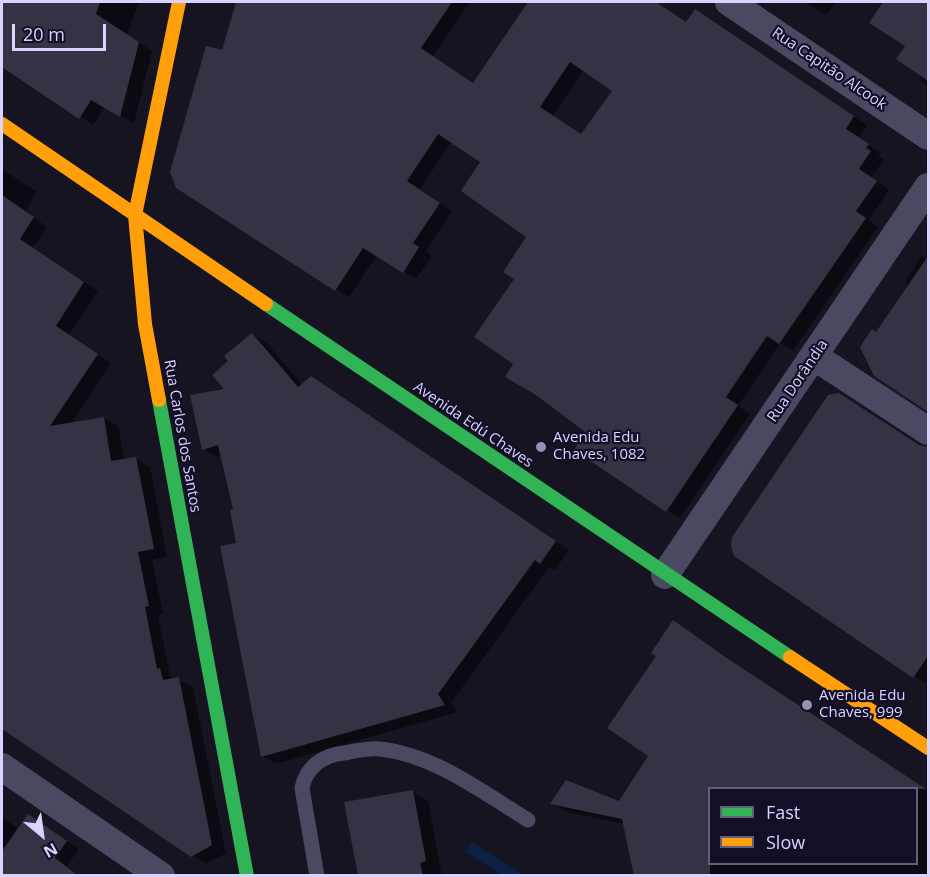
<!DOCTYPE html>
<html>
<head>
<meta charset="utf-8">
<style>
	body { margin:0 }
	#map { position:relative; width:930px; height:877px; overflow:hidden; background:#161421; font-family:"Open Sans",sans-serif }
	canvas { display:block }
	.frame { position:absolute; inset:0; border:3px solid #d9d4ff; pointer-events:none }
	.legend { position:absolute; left:708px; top:787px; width:210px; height:78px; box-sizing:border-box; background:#130f26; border:2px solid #625e7d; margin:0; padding:8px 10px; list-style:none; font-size:18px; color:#d9d4ff }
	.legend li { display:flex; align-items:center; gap:12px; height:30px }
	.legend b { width:30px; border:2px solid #625e7d }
	.north { position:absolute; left:12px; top:805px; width:60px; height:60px; -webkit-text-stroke:4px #130f26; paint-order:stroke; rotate:151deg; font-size:16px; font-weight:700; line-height:24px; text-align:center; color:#d9d4ff }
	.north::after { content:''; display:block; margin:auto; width:21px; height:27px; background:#d9d4ff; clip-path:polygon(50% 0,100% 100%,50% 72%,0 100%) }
	.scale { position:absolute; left:12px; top:24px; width:94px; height:27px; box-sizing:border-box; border:3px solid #d9d4ff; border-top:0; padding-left:8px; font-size:18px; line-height:21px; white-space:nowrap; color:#d9d4ff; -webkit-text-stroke:4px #130f26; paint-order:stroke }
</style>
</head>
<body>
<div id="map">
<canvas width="930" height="877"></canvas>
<div class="frame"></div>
<ul class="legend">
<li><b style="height:8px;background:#30b455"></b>Fast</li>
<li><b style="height:8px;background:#ff9f0a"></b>Slow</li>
</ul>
<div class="north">N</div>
<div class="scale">20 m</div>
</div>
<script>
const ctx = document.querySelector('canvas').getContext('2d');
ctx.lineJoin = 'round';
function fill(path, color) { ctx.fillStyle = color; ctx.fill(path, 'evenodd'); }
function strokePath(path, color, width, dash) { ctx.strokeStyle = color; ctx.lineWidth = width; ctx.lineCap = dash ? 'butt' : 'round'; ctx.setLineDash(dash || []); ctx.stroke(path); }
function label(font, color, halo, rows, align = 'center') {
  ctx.font = font + ' "Open Sans",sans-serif'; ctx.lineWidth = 4.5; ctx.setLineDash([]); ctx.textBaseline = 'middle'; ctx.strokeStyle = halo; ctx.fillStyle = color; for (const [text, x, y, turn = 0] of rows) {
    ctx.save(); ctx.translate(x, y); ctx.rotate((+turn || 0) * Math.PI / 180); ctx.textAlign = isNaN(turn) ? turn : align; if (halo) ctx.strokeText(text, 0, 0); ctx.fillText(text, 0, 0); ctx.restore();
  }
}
fill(new Path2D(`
	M472,842L522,875H502L466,852Z`), '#0d2144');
fill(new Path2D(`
	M2,2H139L127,35L152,51L134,123L105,107L93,125L2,65Z
	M237,2H470L433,56L474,84L530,2H655L687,23L708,19L867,125L858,138L881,153L878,156L884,160L871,177L889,190L869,220L878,227L793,351L780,343L738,406L750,414L680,518L667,510L515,363L516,279L528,237L482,162L452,141L420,189L452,211L426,251L432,256L416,279L377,255L349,297L336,290L223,52ZM584,69L614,91L582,135L553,116Z
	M805,2H836L826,15Z
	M880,2H928V86L919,79L922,75Z
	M2,169L37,192L25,211L47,227L33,248L98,291L69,335L111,363L71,424L104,418L118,426L124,460L135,458L150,467L167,557L152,560L163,614L158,615L170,676L193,687L226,853L206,864L2,727Z
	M928,255V412L875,375L877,333L910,285L905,282L922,256L926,259Z
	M252,334L266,342L302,385L325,386L569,550L555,570L549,567L451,703L458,712L276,764L262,756L234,510L222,455L217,457L203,449L227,390L231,361Z
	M921,447L928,449V679L925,683L735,555Z
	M674,622L928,791V876H635L625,824L567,812L552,803L620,802L650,755L658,655ZM710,788H916V864H710Z
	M413,792L428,801L442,876H361Z
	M2,817L19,829L41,824L79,849L67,866L80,876H2Z`), '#0007');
fill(new Path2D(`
	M2,2H100L96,14L139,42L120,117L91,100L79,119L2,67Z
	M236,2H452L421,48L473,83L528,2H656L686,22L695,9L854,116L846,129L869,144L866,148L871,151L859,169L877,181L856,211L866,218L779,344L767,336L726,397L738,405L666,512L574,450L585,432L536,395L505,377L513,364L474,337L514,279L503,272L526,237L461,191L480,162L438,134L407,181L440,203L413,243L419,247L403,273L363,248L335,291L176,188L170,172L206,46L222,50ZM570,62L612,91L581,134L540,107Z
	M883,2H928V81L896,59L905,46L869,23Z
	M2,195L34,217L20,239L84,282L56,326L98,354L50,426L104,417L111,461L136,457L154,549L138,552L149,606L145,607L157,669L160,668L163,680L179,677L212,845L191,857L2,729Z
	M928,256V412L874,376L860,347L872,329L876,332Z
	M252,333L298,387L311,376L556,541L540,564L535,560L438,694L445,705L261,757L220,546L236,543L230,510L233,509L218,445L202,450L190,395L224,389L212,375L228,361L224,356Z
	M839,393L919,445L928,447V656L913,678L734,556L731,547L732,537L828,395Z
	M673,620L727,658L926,789H710V876H634L622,819L550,804L566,780L619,801L648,756L607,728L656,656L651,653Z
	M413,790L426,861L420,863L423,876H358L344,802Z
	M28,814L67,841L55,858L79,876H2V851Z`), '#343243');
strokePath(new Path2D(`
	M317,876L302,788C306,767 323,755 344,753C355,751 369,748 380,749C435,755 482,792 528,820`), '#4a4962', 15);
strokePath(new Path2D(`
	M729,2L928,136
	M815,357L928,431
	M665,575L928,187
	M2,767L161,876`), '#4a4962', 28);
strokePath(new Path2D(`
	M266,304L790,657
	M159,400L247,876`), '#30b455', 14);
strokePath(new Path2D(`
	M2,124L266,304
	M159,400L145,324L135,215L179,2
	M790,657L928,748`), '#ff9f0a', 14);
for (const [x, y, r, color] of [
	[541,447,6,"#9591b1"],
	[807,705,6,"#9591b1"]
]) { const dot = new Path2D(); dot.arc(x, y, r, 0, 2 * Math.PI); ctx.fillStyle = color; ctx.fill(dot); strokePath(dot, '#130f26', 2); }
label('15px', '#d9d4ff', '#130f26', [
	["Rua Capitão Alcook",829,69,34],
	["Rua Dorândia",798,381,-56],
	["Avenida Edú Chaves",473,425,34],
	["Rua Carlos dos Santos",182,436,80]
]);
label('15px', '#d9d4ff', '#130f26', [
	["Avenida Edu",553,438],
	["Chaves, 1082",553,455],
	["Avenida Edu",819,696],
	["Chaves, 999",819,713]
], 'left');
</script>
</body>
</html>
